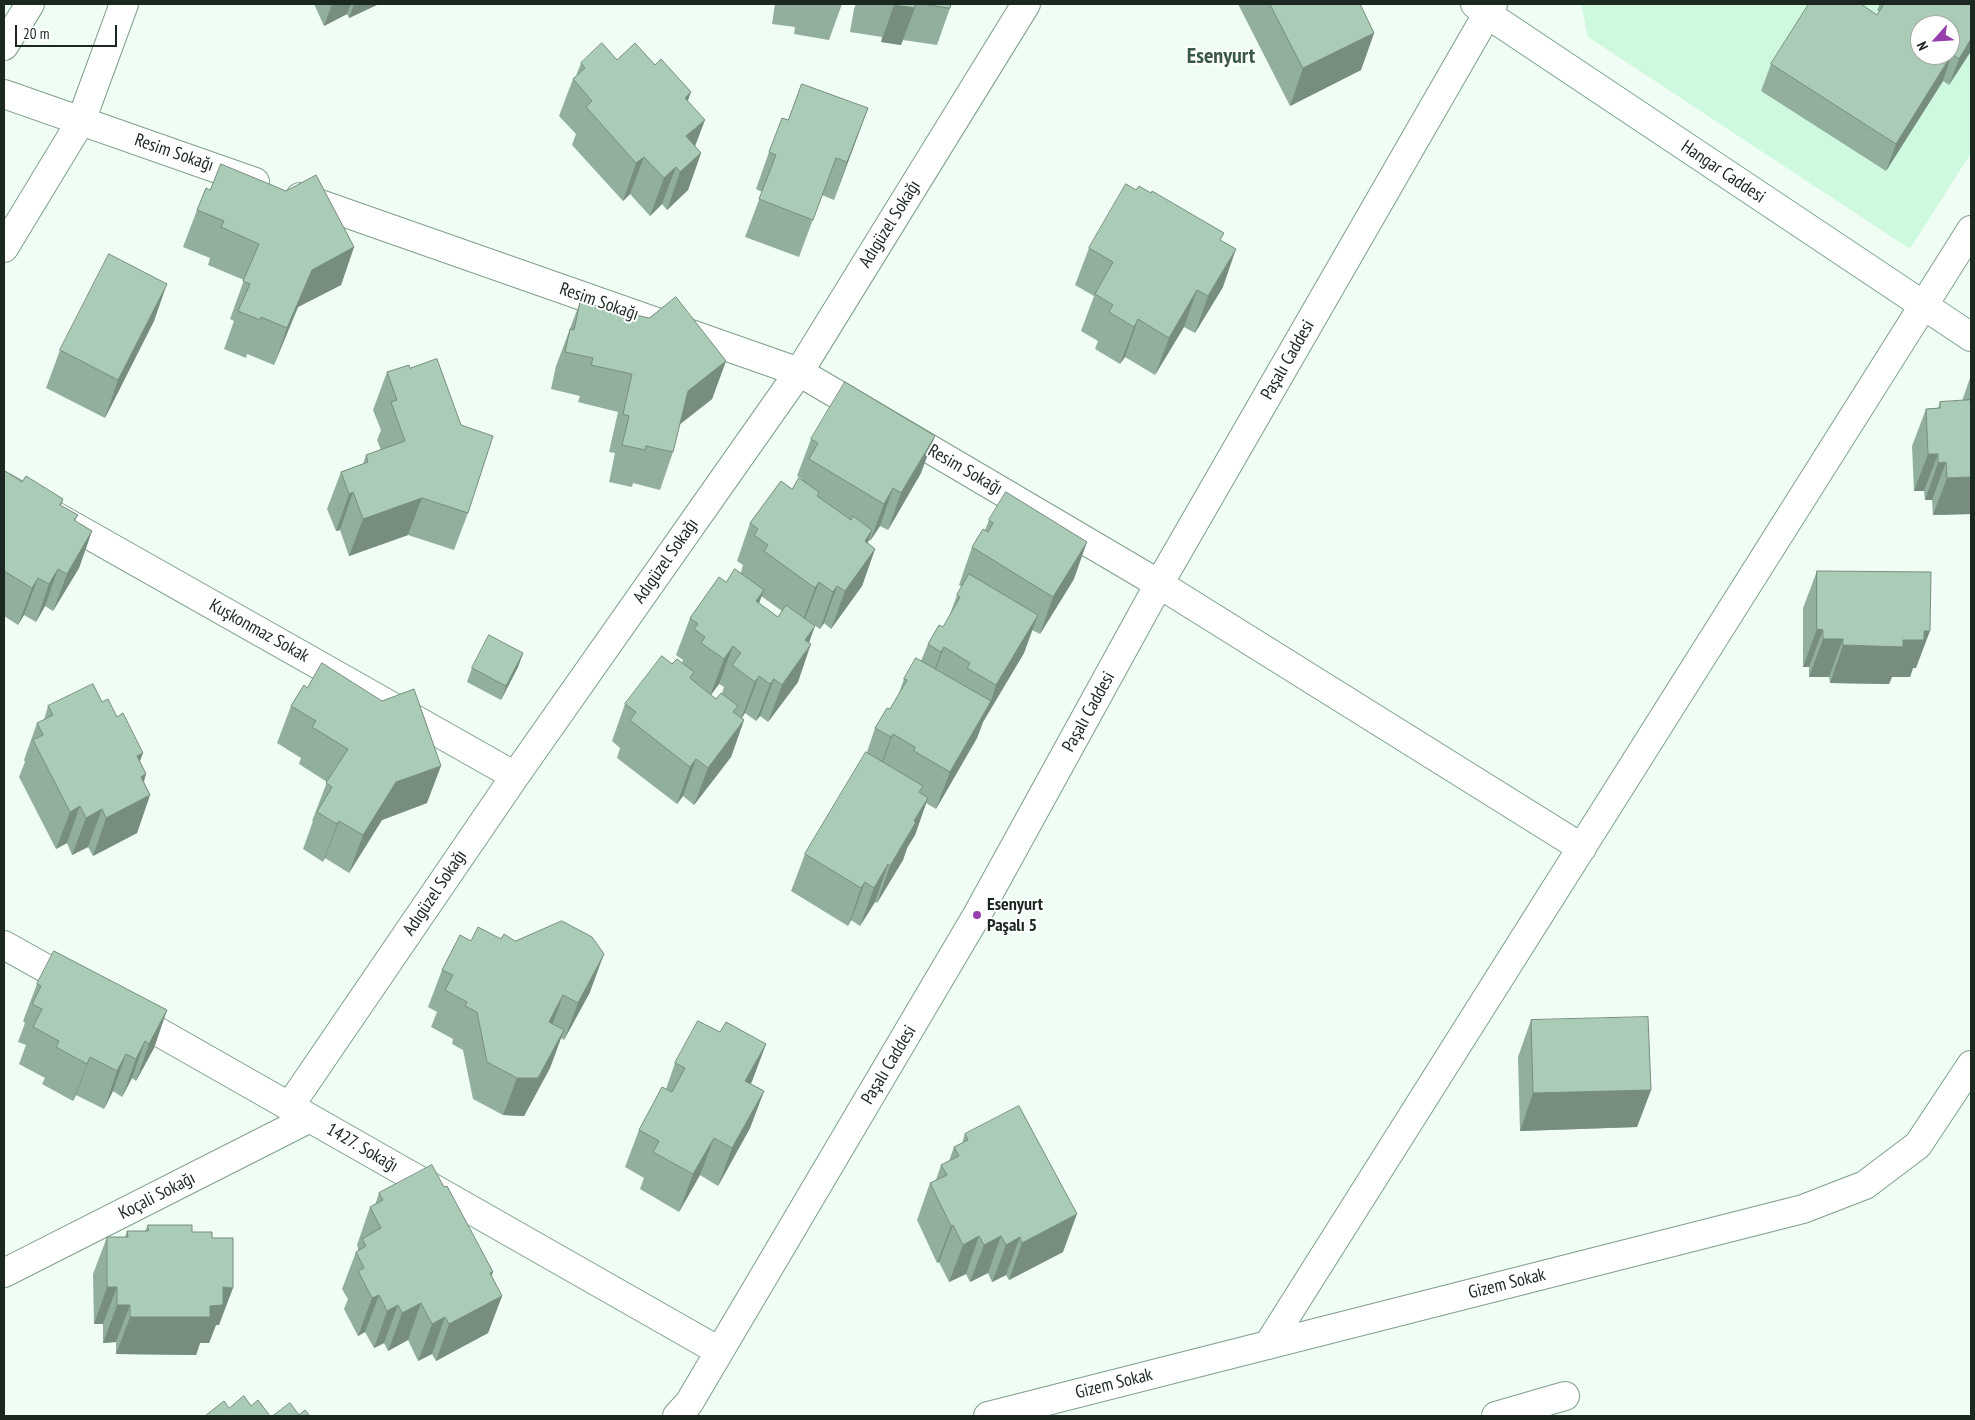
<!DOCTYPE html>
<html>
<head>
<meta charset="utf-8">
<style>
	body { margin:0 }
	#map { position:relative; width:1975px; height:1420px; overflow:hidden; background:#effdf4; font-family:"PT Sans Narrow",sans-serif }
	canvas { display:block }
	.frame { position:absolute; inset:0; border:5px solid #1b2820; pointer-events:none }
	.north { position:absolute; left:1910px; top:15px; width:50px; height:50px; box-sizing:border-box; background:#fff; border:1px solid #a4a9a6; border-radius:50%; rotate:244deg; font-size:14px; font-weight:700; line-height:20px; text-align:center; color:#1b2820 }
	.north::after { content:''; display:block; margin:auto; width:18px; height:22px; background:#953fad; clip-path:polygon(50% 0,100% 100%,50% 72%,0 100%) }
	.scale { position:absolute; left:15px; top:25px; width:102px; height:22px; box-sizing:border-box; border:2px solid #1b2820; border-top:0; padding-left:6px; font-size:15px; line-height:18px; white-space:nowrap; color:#1b2820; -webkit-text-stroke:4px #fff; paint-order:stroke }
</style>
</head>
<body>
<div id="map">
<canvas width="1975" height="1420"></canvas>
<div class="frame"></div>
<div class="north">N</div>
<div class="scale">20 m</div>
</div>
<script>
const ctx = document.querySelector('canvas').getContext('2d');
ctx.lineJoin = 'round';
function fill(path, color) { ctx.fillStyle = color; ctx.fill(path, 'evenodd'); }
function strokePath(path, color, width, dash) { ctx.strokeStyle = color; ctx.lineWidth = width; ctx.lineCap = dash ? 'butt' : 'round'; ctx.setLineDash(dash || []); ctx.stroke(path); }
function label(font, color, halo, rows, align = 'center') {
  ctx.font = font + ' "PT Sans Narrow",sans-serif'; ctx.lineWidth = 4; ctx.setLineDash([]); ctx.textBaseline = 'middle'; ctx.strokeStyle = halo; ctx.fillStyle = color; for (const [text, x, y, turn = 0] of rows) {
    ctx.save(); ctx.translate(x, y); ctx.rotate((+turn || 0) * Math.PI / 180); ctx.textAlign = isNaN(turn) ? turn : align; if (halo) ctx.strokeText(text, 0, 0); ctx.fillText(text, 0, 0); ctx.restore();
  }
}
fill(new Path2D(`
	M1581,4H1971V153L1910,249L1588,37ZM1920,25H1950V55H1920Z`), '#cff9df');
const street = new Path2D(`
	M1475,4L1487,14L1971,337
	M4,94L255,182
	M300,197L799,372L1159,584L1582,848
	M4,248L81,121L124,4
	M4,487L515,776
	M4,945L79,987
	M127,1014L719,1351
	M289,1107L515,776L799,372L1026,4
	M4,1273L310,1118
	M1268,1345L1971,230
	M988,1416L1803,1209L1865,1185L1918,1145L1971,1065
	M1496,1416L1565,1396`);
const secondary = new Path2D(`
	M4,46L30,4
	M677,1416L689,1403L977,915L1159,584L1493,4`);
strokePath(street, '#7e9f8b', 30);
strokePath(secondary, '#7e9f8b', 30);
strokePath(street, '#fff', 28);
strokePath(secondary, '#fff', 28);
fill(new Path2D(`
	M314,4H379L349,18L347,14L324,26Z
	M775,4H842L829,40L794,34L795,27L772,24Z
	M856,4H951L950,8L937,45L903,40L901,45L881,42L882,37L850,32L854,9Z
	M1238,4H1360L1374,33L1361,70L1290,106Z
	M1880,4H1971V51L1949,85L1943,81L1886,171L1761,91L1771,64L1877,15L1879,12L1877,10Z
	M617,60L688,101L695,146L701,153L688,190L667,210L662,204L650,216L630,194L623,201L572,145L576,134L559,116L573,79L576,76L581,63Z
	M868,108L834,200L822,195L799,257L745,237L762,192L756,189L769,152L788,120Z
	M197,210L354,247L341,285L298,307L274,365L247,354L246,358L224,349L234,321L230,319L244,280L208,265L210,258L183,247Z
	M1221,241L1223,287L1195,333L1184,327L1155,375L1125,357L1120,364L1095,349L1098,341L1081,331L1094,296L1075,285L1089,248Z
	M580,302L726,361L712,399L680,424L673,452L660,490L633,483L632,487L609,482L615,453L609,452L618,412L578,402L580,396L551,389L556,366Z
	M154,321L105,418L46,388L60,350Z
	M387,372L468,513L454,550L408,535L349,556L340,530L336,531L327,509L341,472L363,464L366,455L381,450L377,440L381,430L373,410Z
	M1971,375V514L1933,515L1932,500H1925L1924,491H1914L1912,446L1926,409L1938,408L1940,402L1962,401Z
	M811,439L921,473L888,530L880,526L870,541L869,540L868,543L875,549L862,586L831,629L824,623L820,629L805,619L809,642L798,682L768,722L760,716L756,721L745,713L742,718L744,720L731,757L694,805L683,796L677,804L617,758L620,748L612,741L625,704L672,664L682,663L683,660L676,655L690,618L726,582L741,572L743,565L737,561L750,523L792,489L802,479L797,476ZM761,596L782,611L778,617L759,603ZM719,684L724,687L722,693L716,699L711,695Z
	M4,473L63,499L61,506L78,515L75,521L92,531L79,568L53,611L45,606L36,622L24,615L18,625L4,616Z
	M989,520L1074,579L1040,634L1032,630L1024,653L983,722L977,738L936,809L926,803L915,835L907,848L903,860L877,903L875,902L860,926L851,920L848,926L791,891L805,854L867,752L875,728L890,709L898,696L904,679L921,661L928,644L943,627L949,617L957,595L962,587L959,585L972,547L985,530Z
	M1817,571L1916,668H1913L1910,677H1892L1889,684L1830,683L1829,677H1809V667H1803V608Z
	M523,653L518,667L501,700L467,682L472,668Z
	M304,685L427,803L382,820L349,873L325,858L323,862L303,849L313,821H312L327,782L299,764L301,758L277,743L291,706Z
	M102,702L140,762L146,774L144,782L150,795L137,833L93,856L88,847L72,855L67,843L56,849L19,777L25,762L24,760L37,723L44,720L48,706Z
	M501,939L515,941L590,992L564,1040L561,1038L550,1068L524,1116L503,1115L473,1099L463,1050L452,1044L453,1039L431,1027L437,1012L428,1007L442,970L471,941Z
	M37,984L167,1010L154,1048L136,1081L132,1078L122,1097L113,1091L104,1109L76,1095L73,1101L42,1084L45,1078L19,1064L26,1045L18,1042L25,1023L23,1021Z
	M1531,1020L1651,1090L1637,1127L1520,1131L1518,1057Z
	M720,1032L766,1044L751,1084L764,1091L750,1128L718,1186L700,1175L679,1212L640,1189L644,1178L625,1167L639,1130L666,1089L675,1063Z
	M965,1134L1063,1252L1009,1280L1006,1275L992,1282L988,1273L970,1282L966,1274L949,1282L939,1262L937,1263L917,1220L930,1183L936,1180L941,1165L949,1161L954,1147L962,1143Z
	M444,1187L493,1272L491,1275L502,1296L488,1333L436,1361L432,1354L418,1361L408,1340L388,1351L384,1343L374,1348L365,1332L358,1336L344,1309L348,1299L342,1289L356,1252L358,1251V1248L357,1245L370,1207L375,1205L379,1193Z
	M148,1225L192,1232L212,1238L219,1325H216L209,1343H200L196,1355L116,1354V1342L103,1343V1324H94L93,1274L107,1237H125L127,1231H145Z`), '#92af9d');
fill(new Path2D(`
	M332,4H351L347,14L324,26Z
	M354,4H379L349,18Z
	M894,5L915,8L901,45L881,42Z
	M1374,33L1361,70L1290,106L1303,68Z
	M1971,39V51L1949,85L1959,59Z
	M1952,54L1943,81L1886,171L1896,144Z
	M691,92L678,129L685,98Z
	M868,108L854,146L834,200L847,162Z
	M705,120L691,157L676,167L662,204L650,216L664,178L686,136Z
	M701,153L688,190L667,210L680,172Z
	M644,157L630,194L623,201L636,163Z
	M354,247L341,285L298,307L274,365L287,328L312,270Z
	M1236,249L1223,287L1195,333L1208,296Z
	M167,284L154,321L105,418L118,380Z
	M1197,290L1184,327L1155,375L1169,338Z
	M1138,319L1125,357L1120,364L1134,327Z
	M726,361L712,399L674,429L688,391Z
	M935,436L921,473L888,530L901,493Z
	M1928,454H1938L1924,491H1914Z
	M1946,462L1932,500H1925L1938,463Z
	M1971,477V514L1933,515L1947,478Z
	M893,488L880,526L870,541L884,504Z
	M353,492L340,530L336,531L349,494Z
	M422,498L408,535L349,556L363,519Z
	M872,530L859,568L865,541Z
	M92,531L79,568L53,611L67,574Z
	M1087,542L1074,579L1040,634L1053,597Z
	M875,549L862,586L831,629L845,591Z
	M58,569L45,606L36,622L49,584Z
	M38,578L24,615L18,625L32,588Z
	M819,582L805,619L801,625L815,588Z
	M837,586L824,623L820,629L833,592Z
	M764,590L750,627L756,601Z
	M1038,615L1024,653L983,722L977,738L936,809L950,772L991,701L996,685Z
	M815,626L805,654L811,644L798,682L768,722L782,685L805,640Z
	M1817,629L1823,630L1809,667H1803Z
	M1924,631H1930L1916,668H1913L1910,677H1892L1889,684L1830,683L1843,645Z
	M1823,639H1843L1829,677H1809Z
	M733,646L719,684L710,696L724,659Z
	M944,647L930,685L927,689L941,652Z
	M523,653L518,667L501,700L506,686Z
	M759,676L745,713L741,719L755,682Z
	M774,679L760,716L756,721L770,684Z
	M744,720L731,757L694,805L708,768Z
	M893,734L879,772L877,774L891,737Z
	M143,753L129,791L137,756Z
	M696,759L683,796L677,804L690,767Z
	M441,766L427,803L382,820L349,873L363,835L396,782Z
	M146,774L136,803L150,795L137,833L93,856L106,818L141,777Z
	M928,798L915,835L907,848L903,860L877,903L890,866L914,821Z
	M80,806L67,843L56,849L70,812Z
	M102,809L88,847L72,855L86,818Z
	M339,821L325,858L323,862L337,824Z
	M888,864L875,902L860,926L874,888Z
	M865,882L851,920L848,926L861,888Z
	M604,954L590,992L564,1040L578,1003Z
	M563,995L550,1032L549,1022Z
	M167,1010L154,1048L136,1081L149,1044Z
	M564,1030L550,1068L524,1116L503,1115L517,1078Z
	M145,1041L132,1078L122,1097L136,1059Z
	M766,1044L752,1081L731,1118L745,1081Z
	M126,1054L113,1091L104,1109L117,1071Z
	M90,1057L76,1095L73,1101L87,1064Z
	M1651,1090L1637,1127L1520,1131L1533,1093Z
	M764,1091L750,1128L718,1186L732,1148Z
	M714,1138L700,1175L679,1212L693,1174Z
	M1077,1214L1063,1252L1009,1280L1022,1243Z
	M953,1225L939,1262L937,1263L951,1226Z
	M979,1236L966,1274L949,1282L963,1245Z
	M1001,1236L988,1273L970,1282L984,1245Z
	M1020,1237L1006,1275L992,1282L1006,1245Z
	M493,1272L479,1308L502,1296L488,1333L436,1361L449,1324L490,1273Z
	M107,1287H117L103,1324H94Z
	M223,1287L233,1288L219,1325H216L209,1343H200L196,1355L116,1354L130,1317Z
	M379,1295L365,1332L358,1336L372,1298Z
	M421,1303L408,1340L388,1351L402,1313Z
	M117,1305H130L116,1342L103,1343Z
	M398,1305L384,1343L374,1348L387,1311Z
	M445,1317L432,1354L418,1361L432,1324Z`), '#778e7f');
const building = new Path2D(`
	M895,4H915V8L894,5Z
	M923,4H951L950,8Z
	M1270,4H1360L1374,33L1303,68Z
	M1809,4H1861L1877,15L1884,4H1971V39L1959,59L1952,54L1896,144L1771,64ZM1920,25H1950V55H1920Z
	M602,43L617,60L635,43L655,65L661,59L691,92L685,98L705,120L686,136L701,153L680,172L676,167L664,178L644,157L636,163L586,107L592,101L573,79L585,68L581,63Z
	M802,84L868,108L847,162L836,158L813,220L759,199L776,155L769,152L782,118L788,120Z
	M221,164L286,191L316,175L354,247L312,270L287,328L261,317L260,320L238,311L250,284L243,281L259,244L221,227L224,221L197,210L206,188L210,190Z
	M1126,184L1136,190L1139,186L1151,193L1152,191L1224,233L1220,240L1236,249L1208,296L1197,290L1169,338L1138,319L1134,327L1109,312L1113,305L1095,294L1113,262L1089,248Z
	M109,254L167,284L118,380L60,350Z
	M676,297L726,361L688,391L673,452L646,446L645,450L622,445L629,416L623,414L632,374L591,365L593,358L565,352L570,329L574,330L580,302L649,318Z
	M437,359L461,425L493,436L468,513L422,498L363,519L353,492L349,494L341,472L368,462L366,455L405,441L391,402L397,400L387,372L409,365L410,368Z
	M845,382L935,436L901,493L893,488L884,504L809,459L818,443L811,439Z
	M1971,400V477L1947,478L1946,462L1938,463V454H1928L1926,409L1940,408V402Z
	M5,471L22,482L26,476L63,499L60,505L78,515L74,520L92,531L67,574L58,569L49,584L38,578L32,588L4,571V473Z
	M799,478L819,492L817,496L851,520L853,516L872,530L865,541L875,549L845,591L837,586L833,592L819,582L815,588L764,551L768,545L754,535L758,529L750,523L781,481L792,489Z
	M1006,492L1087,542L1053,597L972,547L983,529L988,532L993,523L989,520Z
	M735,569L764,590L756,601L778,617L786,605L815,626L805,640L811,644L782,685L774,679L770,684L759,676L755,682L732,665L741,653L733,646L724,659L701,643L705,637L694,629L698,624L690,618L719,577L726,582Z
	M1817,571L1931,572L1930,631H1924V640H1903V647L1843,645V639H1823V630L1817,629Z
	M969,574L1038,615L996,685L967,668L970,663L944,647L941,652L928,644L939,625L943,627L960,597L957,595Z
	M489,635L523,653L506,686L472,668Z
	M662,656L672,664L677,659L694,672L690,678L716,699L721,693L738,706L733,712L744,720L708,768L696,759L690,767L630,720L636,712L625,704Z
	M916,658L991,701L950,772L914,751L915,747L893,734L891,737L875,728L887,708L890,709L907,680L904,679Z
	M322,663L382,701L414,689L441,766L396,782L363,835L339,821L337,824L317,812L332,787L326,783L348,749L312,727L316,721L291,706L304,685L307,688Z
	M93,684L102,702L108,699L117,717L123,713L143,753L137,756L146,774L141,777L150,795L106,818L102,809L86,818L80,806L70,812L33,740L43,735L37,723L53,715L48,706Z
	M866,752L923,786L919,792L928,798L914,821L916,822L890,866L888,864L874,888L865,882L861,888L805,854Z
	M562,921L592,937L604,954L578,1003L563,995L549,1022L564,1030L538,1078H517L487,1062L477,1012L465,1006L467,1002L445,990L453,975L442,970L460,935L471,941L478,927L501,939L504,934L515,941Z
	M54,951L167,1010L149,1044L145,1041L136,1059L126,1054L117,1071L90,1057L87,1064L56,1047L59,1041L33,1027L42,1009L32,1004L41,986L37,984Z
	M1648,1017L1651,1090L1533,1093L1531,1020Z
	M698,1021L720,1032L726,1022L766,1044L745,1081L764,1091L732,1148L714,1138L693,1174L653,1152L659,1141L639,1130L662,1087L672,1092L685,1068L675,1063Z
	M1019,1106L1077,1214L1022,1243L1020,1237L1006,1245L1001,1236L984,1245L979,1236L963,1245L953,1225L951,1226L930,1183L947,1175L941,1165L959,1156L954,1147L968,1140L965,1134Z
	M432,1165L444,1187L447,1186L493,1272L490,1273L502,1296L449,1324L445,1317L432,1324L421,1303L402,1313L398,1305L387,1311L379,1295L372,1298L358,1271L364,1268L356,1252L366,1246L362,1239L381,1228L370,1207L383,1200L379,1193Z
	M148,1225H192V1232H212V1238H233V1288L223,1287V1305L210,1306V1317H130V1305H117V1287H107V1237H128L127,1231H148Z
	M244,1396L251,1406L258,1400L270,1416H205L224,1401L229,1408Z
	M290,1403L299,1415L305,1410L310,1416H273Z`);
fill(building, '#aacbb6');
strokePath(building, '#778e7f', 1);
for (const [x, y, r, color] of [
	[977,915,5,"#953fad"]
]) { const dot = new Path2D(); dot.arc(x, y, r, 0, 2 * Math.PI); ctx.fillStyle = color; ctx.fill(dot); strokePath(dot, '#fff', 2); }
label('18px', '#1b2820', '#fff', [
	["Resim Sokağı",174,153,19],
	["Hangar Caddesi",1723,172,34],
	["Adıgüzel Sokağı",890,224,-58],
	["Resim Sokağı",599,302,19],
	["Paşalı Caddesi",1288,360,-60],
	["Resim Sokağı",965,470,30],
	["Adıgüzel Sokağı",666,561,-55],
	["Kuşkonmaz Sokak",259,631,29],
	["Paşalı Caddesi",1089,712,-61],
	["Adıgüzel Sokağı",435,893,-56],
	["Paşalı Caddesi",889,1065,-59],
	["1427. Sokağı",362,1148,30],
	["Koçali Sokağı",157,1196,-27],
	["Gizem Sokak",1507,1284,-14],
	["Gizem Sokak",1114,1384,-14]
]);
label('bold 18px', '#1b2820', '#fff', [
	["Esenyurt",987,905],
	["Paşalı 5",987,926]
], 'left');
label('bold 22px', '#3a5846', '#fff', [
	["Esenyurt",1221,57]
]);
</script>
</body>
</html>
